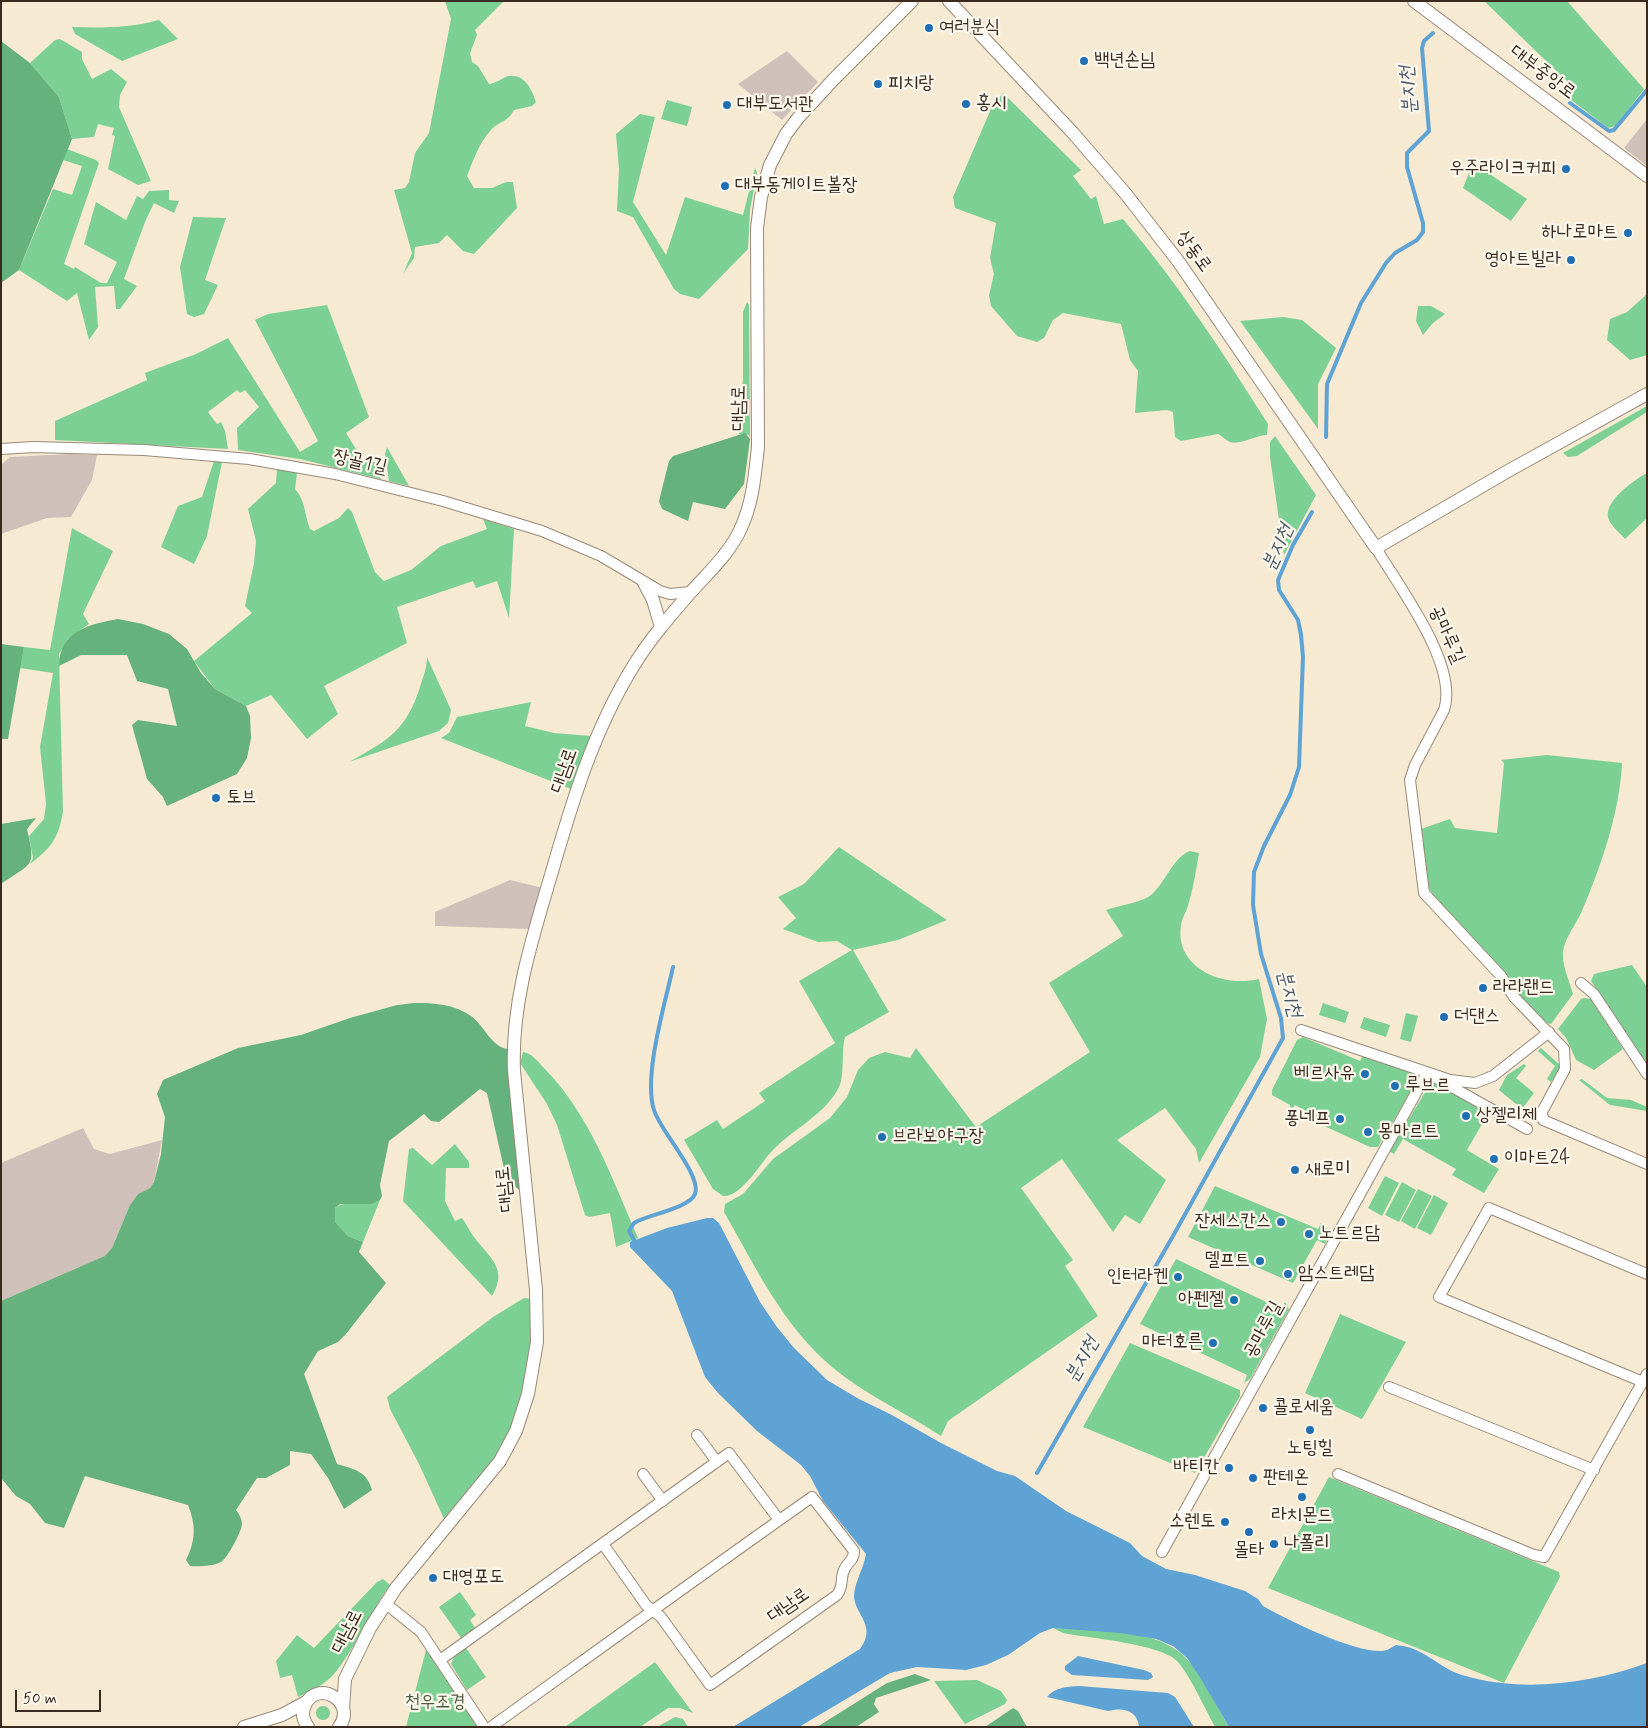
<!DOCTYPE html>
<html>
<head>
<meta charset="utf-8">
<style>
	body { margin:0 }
	#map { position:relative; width:1648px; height:1728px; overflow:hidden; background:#f6ead3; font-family:Mynerve,sans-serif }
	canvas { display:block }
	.frame { position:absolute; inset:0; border:2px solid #3b2a1e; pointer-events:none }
	.scale { position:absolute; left:15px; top:1690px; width:86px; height:22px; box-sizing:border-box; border:2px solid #3b2a1e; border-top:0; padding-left:6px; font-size:15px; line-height:18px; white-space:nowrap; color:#3b2a1e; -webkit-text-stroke:4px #fbf7ec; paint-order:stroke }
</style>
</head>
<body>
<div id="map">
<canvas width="1648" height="1728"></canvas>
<div class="frame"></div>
<div class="scale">50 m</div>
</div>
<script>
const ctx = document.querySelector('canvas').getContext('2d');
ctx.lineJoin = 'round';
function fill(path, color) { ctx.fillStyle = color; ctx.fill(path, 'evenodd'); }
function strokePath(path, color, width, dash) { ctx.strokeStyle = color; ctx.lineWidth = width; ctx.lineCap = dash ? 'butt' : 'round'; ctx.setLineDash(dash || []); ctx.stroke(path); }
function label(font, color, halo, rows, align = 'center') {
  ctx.font = font + ' Mynerve,"Poor Story",sans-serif'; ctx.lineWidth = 4.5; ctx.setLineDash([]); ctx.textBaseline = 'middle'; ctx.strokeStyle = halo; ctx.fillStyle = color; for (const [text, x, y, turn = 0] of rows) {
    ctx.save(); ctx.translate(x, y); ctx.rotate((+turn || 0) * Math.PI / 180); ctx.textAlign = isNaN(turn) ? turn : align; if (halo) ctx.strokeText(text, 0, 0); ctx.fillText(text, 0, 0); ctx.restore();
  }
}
fill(new Path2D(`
	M787,51L818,82L782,120L738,84Z
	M1647,119V166L1624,148Z
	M70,454L97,455L92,480L71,517L47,518L1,534V465L10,457Z
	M510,880L543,888L531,929L435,926V912Z
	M83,1128L94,1149L110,1154L162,1140L154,1182L150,1188L138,1194L130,1205L112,1248L106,1256L1,1301V1163Z`), '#cfc0ba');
fill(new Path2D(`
	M445,1H504L475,30L477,35L470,53L472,62L478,66L489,84C497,83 502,78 508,76C525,73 532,90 536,102L532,106L514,110C507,123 499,121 491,130C479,143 473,161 467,176L474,188H492L506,182H513L517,208L474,254L463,251L447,235L439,243L415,247L414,258L403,274L412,253L394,190L405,188L409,182L415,153L429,133L451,19Z
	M1484,1H1567L1644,89L1616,126L1608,128L1604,125L1566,96L1572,86Z
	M159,20L178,39L122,61L75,34L72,27C102,28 129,28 159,20Z
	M60,39L82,52V59L92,79L111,69L127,82L120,95L119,107L151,181L138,185L108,169L115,136L112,135L114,128L98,124L94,137L72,139L59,97L30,63L55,40Z
	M1003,93L1081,170L1073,176L1091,199L1096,196L1104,224L1123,219C1178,283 1223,353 1268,424L1267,435C1255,435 1238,447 1228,441C1224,438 1222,436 1218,434L1181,441L1175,437L1173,412L1167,410L1135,413L1138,371L1130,360L1121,324L1063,313L1053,320L1044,338L1037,342L1017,336L991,306L989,295L994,274L990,258L996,223L955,208L953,197L991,109Z
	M667,100L692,107L687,126L661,119Z
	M640,114L655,117L633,202L666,255L685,197L743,215L755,168L757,173L750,210L748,249L699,299L680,294L674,289L633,217L617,211L619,169L616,134Z
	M67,149L96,160L99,163L64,264L74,269L75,267L101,283H107L117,262L84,244L96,202L126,220L137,196L143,199L149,191L169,190V200L179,201L174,213L154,203L145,222L124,279L137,286L120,309H116L114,286L95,287L98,327L89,340L77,293L67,301L19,270L53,189L72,195L82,166L63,160Z
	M1473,163L1527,199L1511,221L1463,188Z
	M193,217L226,218L205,280L218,285L204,314L194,317L187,314L180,267Z
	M1647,294V355L1630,360L1607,340L1610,319L1627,312Z
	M747,302L749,305L750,439L749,435L739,434L743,379V312Z
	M327,305L369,417L346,433L364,462H377L381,479L300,459L238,450L237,428L259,407L245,390L240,393L237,390L208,412L217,424L221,422L225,431L228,449L55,440V421L147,380L145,373L196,354L228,338L300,452L318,441L255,320L268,314Z
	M1418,306H1431L1445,314L1433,323L1423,335L1416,321Z
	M1283,317L1302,320L1336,348L1318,384V429L1240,321Z
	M1647,406V412L1577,456L1568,457L1563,453Z
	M1275,436L1316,495L1284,555L1270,457V442Z
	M387,447L409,486L389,481L385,454Z
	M214,461L222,462L207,536L194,564L161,547L178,506L202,497Z
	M277,469L297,473L295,489C306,501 304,514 310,529L314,531L339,518L348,508L352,512L375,572L384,581L411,570L441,546L487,529L483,519L514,529L509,618L497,581L476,588L473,581L397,607L407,643L324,686L338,714L307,739L271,695L246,706L215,689L194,661L252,613L245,606L254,563L256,541L248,509L276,483Z
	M1647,473V518L1625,539C1620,533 1612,527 1609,520C1601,503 1634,480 1647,473Z
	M72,528L113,551L83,614L89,624L68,639L59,654L63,812C58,839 52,847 30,864L33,858L29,836L44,819L46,804L40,747L53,673L20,668L24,647L50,650Z
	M427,657L451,710L448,723L439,731L349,762C387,741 406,731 420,687C423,677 427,668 427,657Z
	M531,702L525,726L554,733L591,736L571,789L441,738L449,733L457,717Z
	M1547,755L1622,763C1620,811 1601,867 1582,911C1576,925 1562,941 1563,957C1563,967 1570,983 1573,994L1551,1024L1547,1023L1517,994L1506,974L1433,895L1428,886L1421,829L1450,819L1455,828L1497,833L1504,763L1501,760Z
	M839,847L947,920L898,940L853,950L889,1012L845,1037C841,1052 845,1075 839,1087C826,1114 793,1129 773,1150C761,1162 741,1198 723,1196L713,1189L684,1140L717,1120L723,1129L765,1101L759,1093L835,1043L799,981L852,950L837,941L818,942L783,929L796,918L778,897L804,884Z
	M1190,851L1199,853C1196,871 1193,889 1188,906C1186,912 1182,918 1181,925C1174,968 1223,988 1259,979L1267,1019L1260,1057L1199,1163L1196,1149L1165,1108L1117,1140L1166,1180L1140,1224L1125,1215L1113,1232L1062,1159L1021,1188L1073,1260L1065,1266L1098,1316L948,1421L941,1436C906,1413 864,1394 832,1367C783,1326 755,1266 724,1212L725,1204L743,1194L773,1159L830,1118L847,1097L858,1070L869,1058L885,1052L910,1058L916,1048L976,1127L1090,1052L1049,983L1123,936L1106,910C1117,906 1143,902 1151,895C1166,882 1173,857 1190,851Z
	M1632,965L1647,987L1646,1064L1591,981L1594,974Z
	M1584,998L1591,999L1623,1049L1594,1070L1576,1060L1566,1038L1558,1029L1581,999Z
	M1323,1003L1349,1012L1345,1023L1319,1015Z
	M1406,1013L1418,1016L1411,1042L1400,1039Z
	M1364,1017L1390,1025L1386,1037L1360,1028Z
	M1303,1037L1360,1061L1363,1055L1415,1074L1416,1082L1378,1147H1370L1322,1125L1324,1121L1295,1105L1291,1111L1290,1105L1272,1095V1090L1297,1040Z
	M1541,1048L1561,1066L1551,1082L1547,1079L1555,1066L1538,1051Z
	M523,1052C532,1053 538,1062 544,1068C590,1115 612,1178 638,1238L616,1247L610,1213L589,1217L585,1215L557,1125L547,1104L520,1063Z
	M1524,1064L1526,1066L1516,1078L1534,1093L1522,1109L1499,1090L1507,1075Z
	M1582,1079L1607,1098L1631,1100L1647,1107V1111L1610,1105L1579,1080Z
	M1432,1081L1485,1111L1479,1122L1482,1124L1467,1150L1499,1169L1484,1193L1452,1175L1456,1169L1403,1139L1394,1154L1389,1151Z
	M455,1144L469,1162V1168H446L445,1201L455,1221L462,1218C467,1225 471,1234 477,1241C493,1260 507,1271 492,1296L403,1201L409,1149L413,1148L432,1165Z
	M1385,1176L1399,1183L1382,1216L1368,1208Z
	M1402,1182L1416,1190L1399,1222L1385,1215Z
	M1215,1186L1318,1229L1321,1223L1330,1231L1325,1244L1317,1240L1293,1283L1188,1237Z
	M1418,1189L1432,1196L1415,1229L1401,1221Z
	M1434,1195L1448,1203L1431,1235L1417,1228Z
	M380,1200L363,1242L348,1236L335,1222V1208C346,1199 366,1207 380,1200Z
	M1176,1259L1281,1309L1285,1302L1289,1309L1250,1379L1244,1383L1247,1375L1140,1324Z
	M524,1298L532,1299C533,1353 526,1408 498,1455C484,1479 462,1500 445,1521L419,1464L390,1409L387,1397L493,1317Z
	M1340,1314L1406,1342L1362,1419L1305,1393Z
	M1130,1343L1240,1390V1396L1195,1473L1083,1427Z
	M1329,1477L1559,1572L1560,1577L1504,1683L1268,1588Z
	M383,1579L390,1585C370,1612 355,1649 334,1674C324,1685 311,1691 298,1697L292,1675L280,1678L276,1661L297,1635L314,1648L377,1582Z
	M460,1592L476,1615L470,1620L475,1628L461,1638L439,1607Z
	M1053,1628C1092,1629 1158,1628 1186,1658C1204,1677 1215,1704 1229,1727H1215C1204,1707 1192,1679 1178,1662C1163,1644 1088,1638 1063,1633Z
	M466,1648L486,1677L467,1690L451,1664L454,1657Z
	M426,1650L478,1727H406Z
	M655,1662L693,1713L680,1708H668L640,1727H565Z
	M977,1680L1001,1691L1007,1700L1005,1704L965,1724L934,1681Z
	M316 1713a7 7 0 1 1 14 0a7 7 0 1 1-14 0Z
	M675,1717L683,1719L688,1727H657Z`), '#7cd093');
fill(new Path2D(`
	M1,41L30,63L59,97L72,139L19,270L1,283Z
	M745,433L750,439L744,484L725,509L693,502L688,521L662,509L659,501L669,461L673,456Z
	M118,619L143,624L169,634L187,649L201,673L215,689L246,706L250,716L251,738L247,758L237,774L167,806L163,797L147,779L132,725L138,720L177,726L168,689L137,681L127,655H81L59,666C59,631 90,624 118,619Z
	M1,644L24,647L8,739H1Z
	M36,818L27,829C36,868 33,862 1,884V824Z
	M414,1003C434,1003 454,1004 471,1016C484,1025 491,1047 508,1049L521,1191L511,1184L505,1173L487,1093L480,1089L439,1122L431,1121L424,1114L389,1141L380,1185L382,1196L380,1200L371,1204H340L335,1208V1222L348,1236L363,1242L359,1252L386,1283L346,1334L338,1342L318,1351L304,1374L337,1464C354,1469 367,1471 372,1490L344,1509L328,1478L311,1454L290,1451V1465L266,1478H257L236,1510C239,1514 242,1519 242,1524C242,1531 227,1559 221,1562C214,1566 198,1567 190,1566L186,1560C196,1540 196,1525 188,1505L85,1476L64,1528L45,1523L30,1504L16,1496L1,1478V1301L105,1256L112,1248L130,1205L138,1194L150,1188L154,1182L161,1154L165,1117L157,1094L163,1080L238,1048L301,1035L350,1018L397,1005Z
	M915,1674L931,1680L876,1698L874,1704L879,1712L856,1727H817L887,1683Z
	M1013,1708L1018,1711L1027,1727H985Z`), '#65b27d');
fill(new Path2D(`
	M707,1218H713L719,1223L760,1302L777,1327L794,1348L827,1380L859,1399L890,1414L941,1443L997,1471L1015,1476L1066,1511L1130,1543L1142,1556L1166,1569L1195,1575L1245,1591L1258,1599L1263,1606C1290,1621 1352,1652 1382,1651C1387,1651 1392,1647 1396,1645C1403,1646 1411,1647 1418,1651C1433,1658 1445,1670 1462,1675C1520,1693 1590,1684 1647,1663V1727H1229L1201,1679L1187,1658L1173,1646L1156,1639L1120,1633L1053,1628L1040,1633L1008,1655L986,1665L966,1670L917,1667L890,1673L799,1727H733L860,1649C877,1626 856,1616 854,1597C854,1583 864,1568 866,1554L823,1501L810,1476L801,1465L757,1431L718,1393L705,1377L672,1291L630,1247V1242L667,1228Z
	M1078,1656L1144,1670L1151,1673L1153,1677L1148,1680L1072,1675L1065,1670V1666Z
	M1079,1686L1168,1693L1175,1697L1194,1727H1139C1138,1710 1122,1707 1108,1711L1047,1697C1055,1687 1066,1687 1079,1686Z`), '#5ea3d3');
strokePath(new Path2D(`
	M1570,103L1609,131L1614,130L1647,90
	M1326,437L1327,384L1361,303L1386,263L1395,253L1417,240L1423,232V223L1407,167V153L1429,131L1422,48L1424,41L1433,33
	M634,1240L629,1231L634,1223C647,1215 690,1208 695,1194C702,1175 660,1131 654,1110C643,1076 665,1004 673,967
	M1037,1473L1173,1236L1283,1038L1281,1018L1261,954L1253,905L1254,872L1264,846L1290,795L1299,767L1303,657L1301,635L1298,620L1279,590L1278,580L1293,545L1312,512`), '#5ea3d3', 4);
const minor = new Path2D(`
	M1,449L33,447L144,450L249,459L335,474L443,501L542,531L601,556L660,591L670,594L690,592
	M1376,548C1399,587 1459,665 1444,710L1415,765L1410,780L1424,893L1501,976L1514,997L1564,1049L1565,1069L1542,1112L1543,1120L1647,1164
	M1581,983L1594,994L1647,1074
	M1301,1030L1450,1080L1475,1083L1493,1076L1549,1032
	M1643,1382L1439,1297L1489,1208L1647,1274
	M1389,1387L1594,1470
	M697,1435L717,1462
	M643,1474L663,1501
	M1338,1474L1534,1555L1544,1557L1647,1374
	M1162,1552L1427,1073L1527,1129
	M385,1603L421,1632L484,1727
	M440,1660L729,1453L779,1520
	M491,1727C598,1650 704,1573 812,1497L854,1551C854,1560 849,1561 845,1568C839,1578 845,1584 837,1595L710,1685L661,1617L646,1605L603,1544`);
const tertiary = new Path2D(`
	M949,1L1073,133L1125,193L1178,261L1376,548L1508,471L1647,394
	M1414,1L1647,176
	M644,583L653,600L661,627
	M343,1708L345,1679L370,1628L396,1588L500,1461L516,1431L528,1394L537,1342L536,1290L514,1071C511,1004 532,939 551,875C572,802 594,729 634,665C650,639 670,616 690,593C708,573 730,553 741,528C753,502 755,474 758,447L757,228L761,197L770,165L786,134L798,118L833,80L912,1
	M244,1727L282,1715L306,1702
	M308,1727C303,1720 301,1713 305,1705C317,1678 358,1702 339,1727`);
strokePath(minor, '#988a78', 12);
strokePath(tertiary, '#988a78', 14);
strokePath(minor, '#fff', 10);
strokePath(tertiary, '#fff', 12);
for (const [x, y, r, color] of [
	[929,28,5,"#1f6fb2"],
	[1084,61,5,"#1f6fb2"],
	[878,84,5,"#1f6fb2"],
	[966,104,5,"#1f6fb2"],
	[727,105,5,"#1f6fb2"],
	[1566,169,5,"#1f6fb2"],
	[725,186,5,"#1f6fb2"],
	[1628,233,5,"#1f6fb2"],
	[1571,260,5,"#1f6fb2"],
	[216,798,5,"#1f6fb2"],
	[1483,988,5,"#1f6fb2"],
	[1444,1017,5,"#1f6fb2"],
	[1365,1074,5,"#1f6fb2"],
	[1395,1086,5,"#1f6fb2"],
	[1466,1116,5,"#1f6fb2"],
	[1340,1119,5,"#1f6fb2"],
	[1368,1132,5,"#1f6fb2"],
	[882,1137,5,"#1f6fb2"],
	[1494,1159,5,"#1f6fb2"],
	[1295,1170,5,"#1f6fb2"],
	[1281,1222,5,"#1f6fb2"],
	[1309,1234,5,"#1f6fb2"],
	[1260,1261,5,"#1f6fb2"],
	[1288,1274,5,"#1f6fb2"],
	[1178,1277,5,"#1f6fb2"],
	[1234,1300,5,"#1f6fb2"],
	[1213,1343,5,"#1f6fb2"],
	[1263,1408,5,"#1f6fb2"],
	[1310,1430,5,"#1f6fb2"],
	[1229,1468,5,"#1f6fb2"],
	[1253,1478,5,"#1f6fb2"],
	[1302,1497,5,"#1f6fb2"],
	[1225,1522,5,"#1f6fb2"],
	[1249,1532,5,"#1f6fb2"],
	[1274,1544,5,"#1f6fb2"],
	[433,1578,5,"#1f6fb2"]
]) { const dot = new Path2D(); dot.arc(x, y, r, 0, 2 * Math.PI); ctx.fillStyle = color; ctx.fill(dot); strokePath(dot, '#fbf7ec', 2); }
label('19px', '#3b2a1e', '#fbf7ec', [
	["여러분식",939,28],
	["백년손님",1094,61],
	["피치랑",888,84],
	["홍시",976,104],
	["대부도서관",737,105],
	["우주라이크커피",1556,169,"right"],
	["대부동게이트볼장",735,186],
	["하나로마트",1618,233,"right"],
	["영아트빌라",1561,260,"right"],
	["토브",226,798],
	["라라랜드",1493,988],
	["더댄스",1454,1017],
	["베르사유",1355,1074,"right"],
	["루브르",1405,1086],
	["상젤리제",1476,1116],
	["퐁네프",1330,1119,"right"],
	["몽마르트",1378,1132],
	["브라보야구장",892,1137],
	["이마트24",1504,1159],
	["새로미",1305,1170],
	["잔세스칸스",1271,1222,"right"],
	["노트르담",1319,1234],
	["델프트",1250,1261,"right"],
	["암스트레담",1298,1274],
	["인터라켄",1168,1277,"right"],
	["아펜젤",1224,1300,"right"],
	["마터호른",1203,1343,"right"],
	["콜로세움",1273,1408],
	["노팅힐",1310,1449,"center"],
	["바티칸",1219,1468,"right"],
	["판테온",1263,1478],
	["라치몬드",1302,1516,"center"],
	["소렌토",1215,1522,"right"],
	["나폴리",1284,1544],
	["몰타",1249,1551,"center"],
	["대영포도",443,1578]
], 'left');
label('19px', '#3b2a1e', '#fbf7ec', [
	["대부중앙로",1542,73,37],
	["상동로",1193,252,54],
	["대남로",740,408,-89],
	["장골1길",360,463,13],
	["공마루길",1446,635,66],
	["대남로",565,771,-70],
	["대남로",506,1189,-96],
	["공마루길",1264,1330,-61],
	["대남로",789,1606,-35],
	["대남로",348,1632,-63]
]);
label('19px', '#4e5c41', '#fbf7ec', [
	["천우조경",435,1703]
]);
label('italic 20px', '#495a66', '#fbf7ec', [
	["분지천",1410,90,-95],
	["분지천",1279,548,-66],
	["분지천",1288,994,75],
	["분지천",1083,1360,-61]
]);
</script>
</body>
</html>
